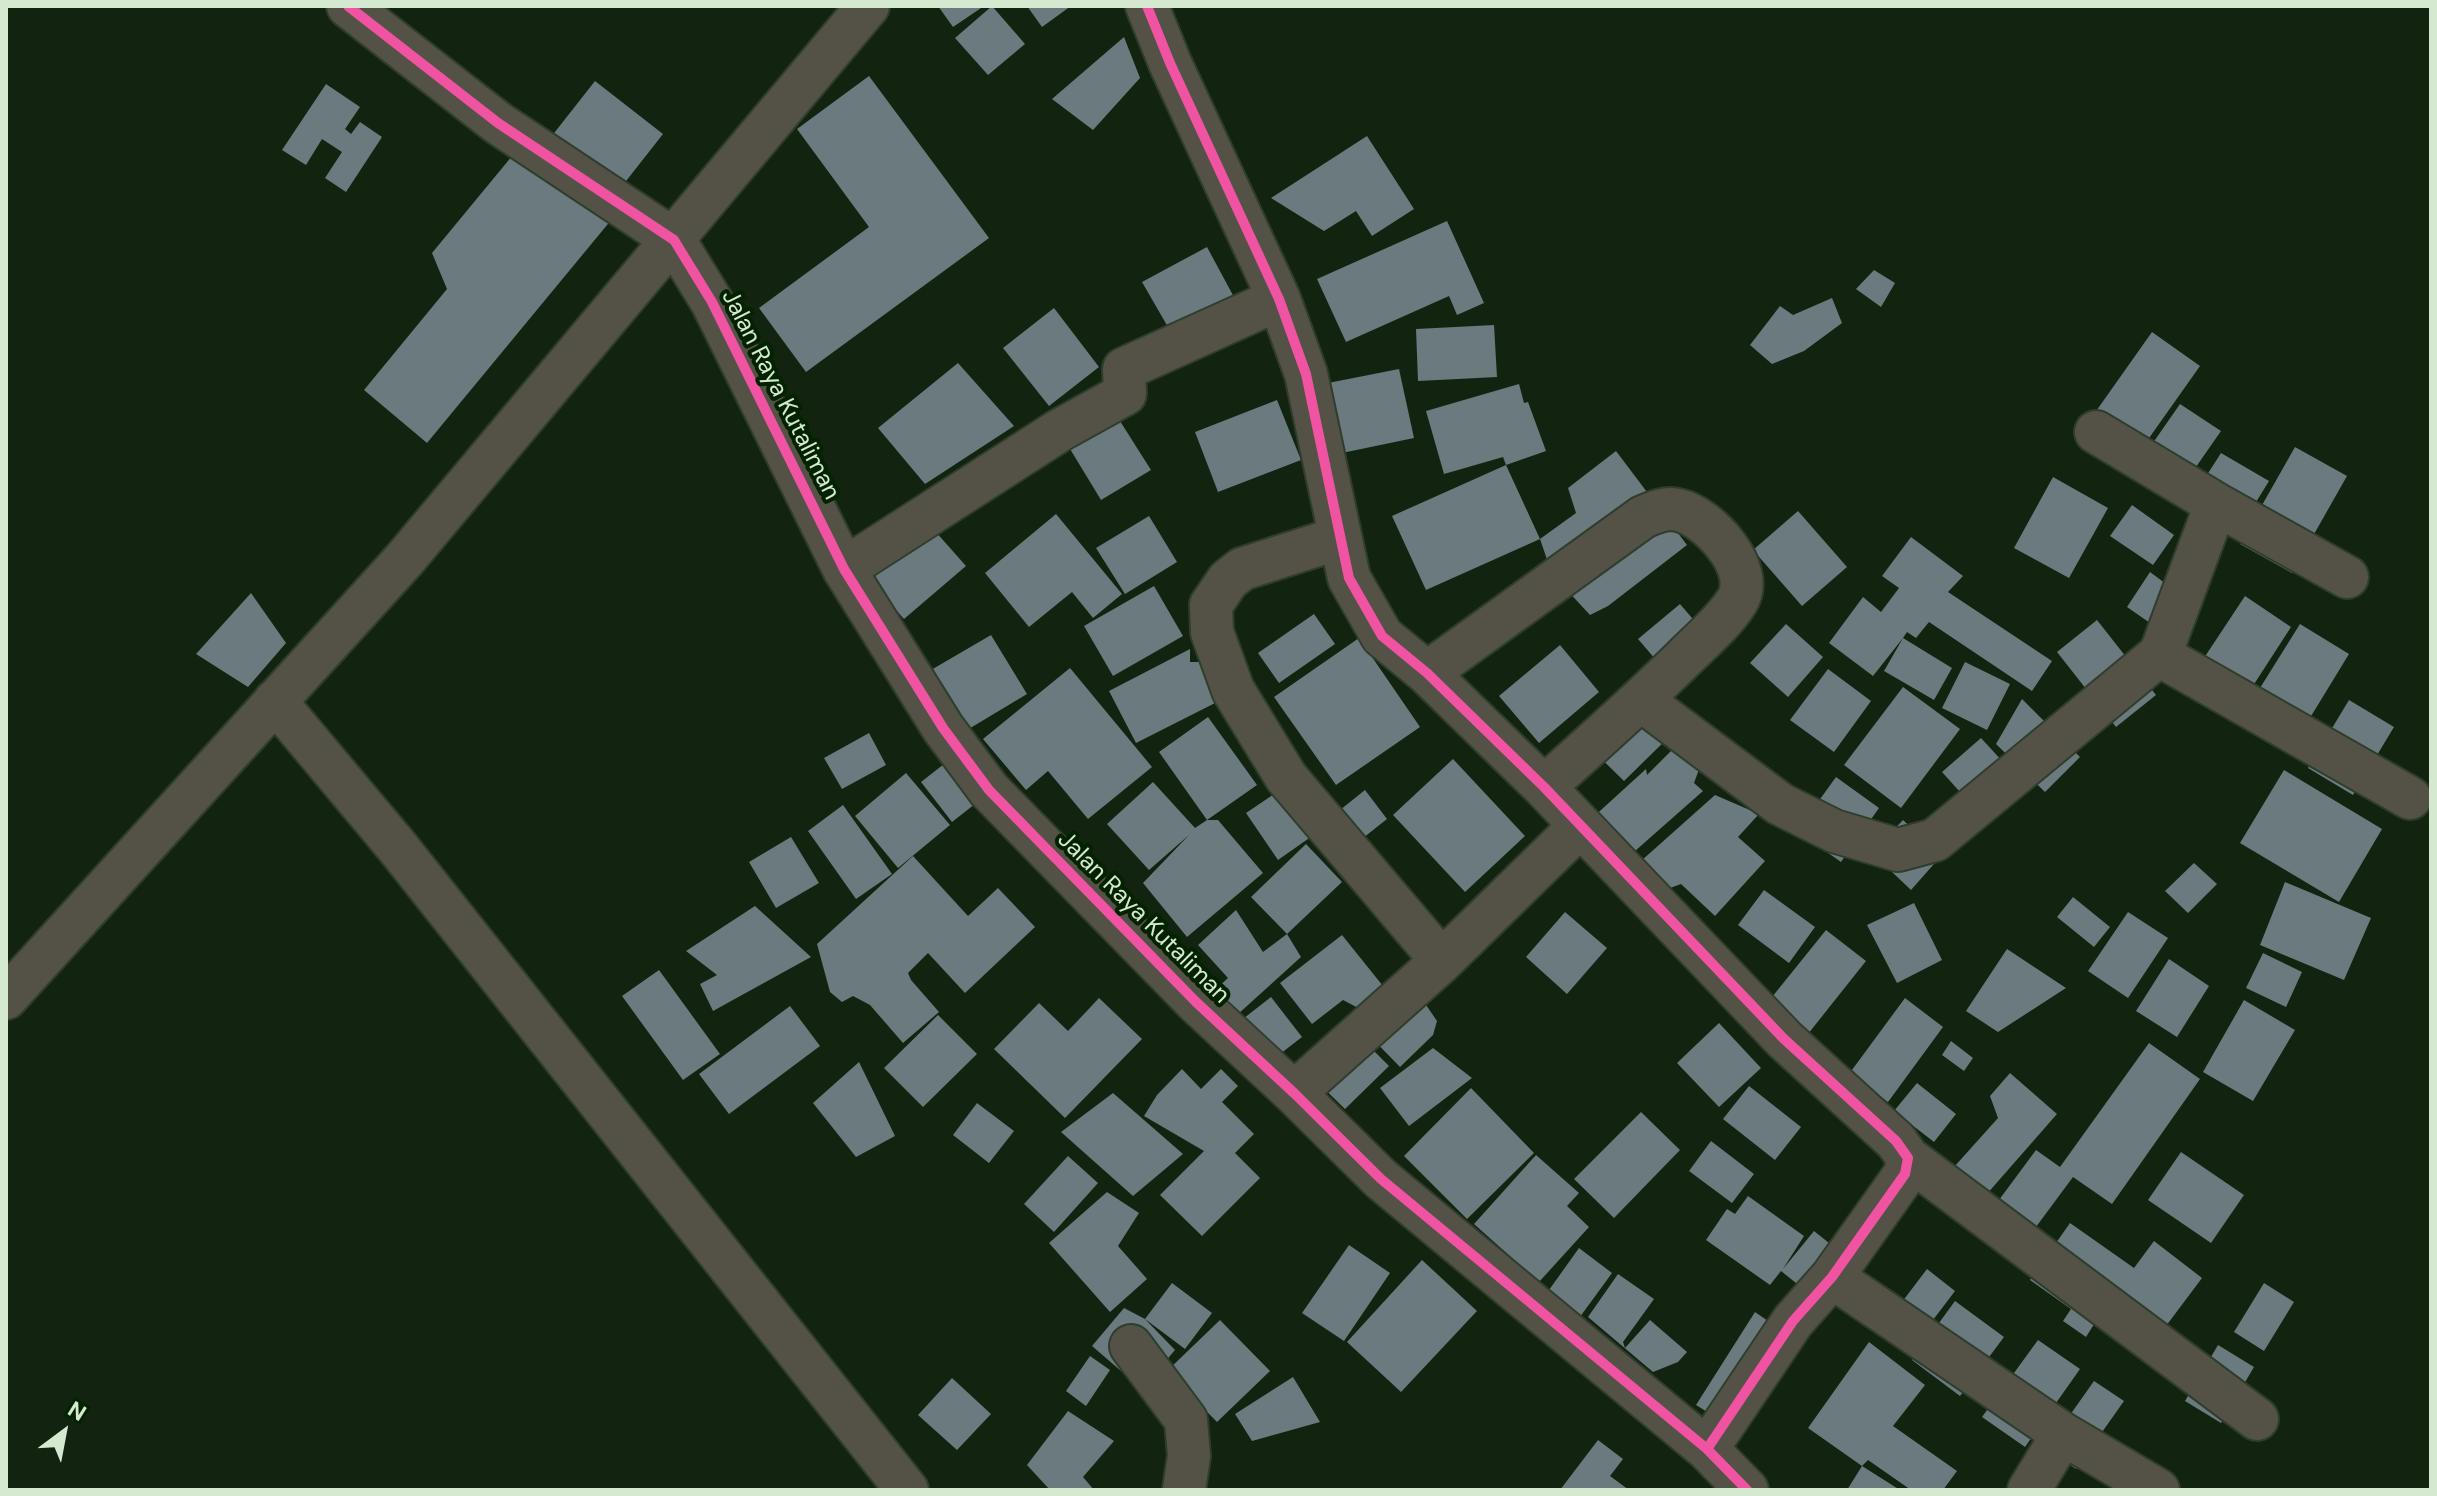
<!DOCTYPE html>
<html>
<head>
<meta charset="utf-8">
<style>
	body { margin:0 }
	#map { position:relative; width:2437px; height:1496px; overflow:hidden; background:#12240f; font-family:"DM Sans",sans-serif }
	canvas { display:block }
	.frame { position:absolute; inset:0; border:8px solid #d5e9d1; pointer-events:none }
	.north { position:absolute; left:24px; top:1392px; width:80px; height:80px; -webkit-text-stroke:6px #032300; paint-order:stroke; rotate:32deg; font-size:22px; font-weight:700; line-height:32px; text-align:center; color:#d5e9d1 }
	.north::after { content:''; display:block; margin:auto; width:28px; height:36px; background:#d5e9d1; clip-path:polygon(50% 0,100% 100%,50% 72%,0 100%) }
</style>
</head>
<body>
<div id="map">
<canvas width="2437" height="1496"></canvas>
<div class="frame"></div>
<div class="north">N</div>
</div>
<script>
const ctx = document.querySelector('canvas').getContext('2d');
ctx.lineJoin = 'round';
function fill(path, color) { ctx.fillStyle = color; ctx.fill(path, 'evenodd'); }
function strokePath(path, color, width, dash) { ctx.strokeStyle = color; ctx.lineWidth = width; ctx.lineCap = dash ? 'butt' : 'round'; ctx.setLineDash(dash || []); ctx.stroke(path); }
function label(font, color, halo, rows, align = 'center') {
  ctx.font = font + ' "DM Sans",sans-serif'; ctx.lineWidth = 8; ctx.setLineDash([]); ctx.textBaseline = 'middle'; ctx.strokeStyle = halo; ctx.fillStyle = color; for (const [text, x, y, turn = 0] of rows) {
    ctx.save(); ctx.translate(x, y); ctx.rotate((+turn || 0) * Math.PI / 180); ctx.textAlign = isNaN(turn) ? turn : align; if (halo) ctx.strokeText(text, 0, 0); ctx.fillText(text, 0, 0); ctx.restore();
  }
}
fill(new Path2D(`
	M938,6H984L953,27Z
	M992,6L1025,44L988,75L955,38Z
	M1027,6H1071L1042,27Z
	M1124,37L1140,78L1093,130L1052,99Z
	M869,76L989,238L806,372L759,308L869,227L797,129Z
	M595,81L663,134L619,190L551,137Z
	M326,84L360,107L345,129L351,134L360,122L382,137L346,192L325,178L342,152L322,139L306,165L282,150Z
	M1367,136L1414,209L1372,236L1356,211L1324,231L1271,198Z
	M522,144L612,219L427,443L364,390L447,289L432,253Z
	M1447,221L1484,303L1457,315L1449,296L1346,342L1317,279Z
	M1207,247L1235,299L1172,334L1142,282Z
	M1874,270L1895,283L1881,307L1856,289Z
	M1832,298L1842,323L1804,351L1772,364L1750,345L1780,306L1793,315Z
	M1054,308L1099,367L1049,406L1003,348Z
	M1494,325L1497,377L1418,381L1416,329Z
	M2152,332L2200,366L2142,448L2094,414Z
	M958,363L1014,426L925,484L878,428Z
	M1399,369L1414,438L1342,453L1328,383Z
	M1519,384L1524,403L1528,402L1546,451L1506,465L1503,457L1444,474L1426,411Z
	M1277,400L1301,460L1218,492L1195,432Z
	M2180,404L2221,431L2189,477L2148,450Z
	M1113,410L1151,470L1101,500L1064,439Z
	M2295,447L2347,476L2292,573L2240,544Z
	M1616,451L1687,545L1608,606L1590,615L1552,574L1540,539L1576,513L1568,488Z
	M2221,453L2269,481L2253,507L2205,478Z
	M1506,465L1540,539L1426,590L1392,516Z
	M2053,477L2108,508L2069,578L2014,548Z
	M2132,505L2174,535L2153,565L2110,536Z
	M1798,511L1847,567L1802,606L1753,550Z
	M1056,514L1122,594L1093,618L1072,592L1029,627L985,573Z
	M1149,516L1177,562L1125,594L1096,548Z
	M927,522L966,566L904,619L865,575Z
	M1911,537L1963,576L1948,592L2052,661L2032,691L1929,622L1916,638L1907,632L1903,638L1952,668L1934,700L1884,671L1903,638L1873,676L1829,643L1863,597L1881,612L1899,588L1882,576Z
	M2150,572L2173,589L2150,623L2127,607Z
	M1154,586L1183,636L1113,676L1084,626Z
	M251,593L286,643L248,687L196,654Z
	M2245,596L2291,627L2249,692L2202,661Z
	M1680,604L1722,653L1680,688L1638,639Z
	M1314,614L1335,644L1279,683L1258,653Z
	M2097,620L2156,695L2116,727L2057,652Z
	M1786,624L1823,657L1788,697L1750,663Z
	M2300,624L2349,654L2305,726L2255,696Z
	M991,635L1027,694L967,730L931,670Z
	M1359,638L1420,727L1336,785L1274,697Z
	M1560,645L1599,692L1539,743L1499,696Z
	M1190,649V662H1204L1223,699L1136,743L1109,691Z
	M1965,662L2010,684L1987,730L1942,708Z
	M1070,668L1152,767L1088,819L1048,771L1026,790L983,739Z
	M1828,669L1871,701L1834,752L1790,720Z
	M1641,671L1673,733L1624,781L1577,735Z
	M1903,687L1960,729L1901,808L1844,765Z
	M2022,699L2080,757L2045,792L1996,744Z
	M2349,700L2394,727L2353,795L2308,768Z
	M1208,717L1257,785L1207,820H1218L1263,873L1187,937L1143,883L1189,835L1149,870L1107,824L1153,782L1195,828L1207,820L1159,752Z
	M869,733L886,765L842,789L824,758Z
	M1981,738L2027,788L1987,822L1942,772Z
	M1680,742L1701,764L1694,783L1703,791L1626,859L1590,820L1646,769L1647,775Z
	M1453,759L1525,836L1465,892L1393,815Z
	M944,764L975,804L952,822L921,782Z
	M2284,770L2382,829L2339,902L2240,843Z
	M906,773L950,825L898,868L855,816Z
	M1836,777L1879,808L1841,862L1797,831Z
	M1283,788L1315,834L1278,860L1246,813Z
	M1365,790L1387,819L1353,846L1330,818Z
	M1715,795L1759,814L1738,837L1765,861L1715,916L1681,884L1654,894L1632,869Z
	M843,805L892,874L856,899L808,831Z
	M1903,820L1941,856L1911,890L1872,853Z
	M791,837L819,883L776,908L749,862Z
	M1306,844L1342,882L1287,934L1251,897Z
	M913,856L968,916L998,888L1035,927L965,993L928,953L908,973L911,980L939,1012L903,1043L870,1005L853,996L842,1002L830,992L817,944Z
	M2194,863L2217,884L2188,913L2165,891Z
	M2285,882L2371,918L2344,980L2260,945Z
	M1764,890L1815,927L1789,963L1738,925Z
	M2073,897L2110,927L2094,947L2057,917Z
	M1914,903L1942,960L1897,983L1867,925Z
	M755,906L811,957L713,1011L700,984L717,975L686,951Z
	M1236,910L1263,952L1287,934L1301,957L1226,1025L1204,1000L1228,978L1198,945Z
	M1565,912L1607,948L1567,994L1526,957Z
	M2128,912L2168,938L2128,998L2088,971Z
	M1826,930L1866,961L1808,1034L1768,1002Z
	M1342,935L1387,991L1362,1010L1343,1000L1312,1024L1280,983Z
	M2007,949L2066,988L1998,1032L1966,1011Z
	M2263,953L2302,972L2286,1007L2246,988Z
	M2169,959L2209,986L2177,1037L2136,1011Z
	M659,970L720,1054L683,1080L622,996Z
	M1271,997L1302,1037L1271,1061L1239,1022Z
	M1099,998L1142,1039L1065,1118L994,1049L1039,1003L1068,1031Z
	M1905,998L1943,1027L1888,1102L1849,1074Z
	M1422,999L1437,1021L1433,1035L1400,1067L1359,1025Z
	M2244,1000L2295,1030L2253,1101L2203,1072Z
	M790,1006L820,1046L729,1114L699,1074Z
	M938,1015L977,1054L923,1107L884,1068Z
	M1344,1021L1389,1066L1345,1109L1300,1065Z
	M1719,1023L1761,1068L1719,1107L1677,1063Z
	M1951,1041L1973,1058L1964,1071L1942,1055Z
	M2149,1043L2200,1079L2112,1204L2073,1177L2030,1235L1993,1208L2036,1150L2060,1167Z
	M1433,1048L1472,1078L1409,1126L1380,1088Z
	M859,1062L895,1136L856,1157L813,1103Z
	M1182,1069L1201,1089L1221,1069L1238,1086L1222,1102L1254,1134L1235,1153L1260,1178L1202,1236L1160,1195L1204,1151L1144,1116L1157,1095Z
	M2010,1073L2057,1114L1986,1195L1954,1167L1998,1118L1990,1096Z
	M1917,1083L1956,1114L1934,1142L1894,1111Z
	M1749,1086L1801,1127L1775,1160L1723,1119Z
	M1471,1088L1534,1153L1467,1219L1404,1156Z
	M1113,1093L1183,1154L1133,1196L1061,1132Z
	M977,1103L1014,1131L989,1163L953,1135Z
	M1641,1112L1680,1150L1614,1218L1574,1179Z
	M1711,1141L1754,1174L1732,1203L1689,1171Z
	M2181,1152L2244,1195L2211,1243L2148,1200Z
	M1536,1155L1579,1193L1567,1206L1589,1227L1539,1282L1474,1224Z
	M1068,1156L1098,1183L1054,1232L1024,1204Z
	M1107,1192L1139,1213L1118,1246L1147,1279L1110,1312L1049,1243Z
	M1748,1196L1804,1236L1783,1269L1814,1231L1859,1267L1826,1307L1781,1271L1770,1285L1706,1240L1727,1209L1735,1214Z
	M2070,1223L2134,1268L2154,1241L2202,1278L2157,1338L2108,1302L2086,1337L2063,1321L2071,1309L2030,1280Z
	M1349,1245L1390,1273L1344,1341L1302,1313Z
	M1579,1248L1612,1273L1577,1321L1544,1297Z
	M1422,1260L1477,1311L1401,1392L1347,1342Z
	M1927,1269L1955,1291L1911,1349L1883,1327Z
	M1618,1274L1654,1299L1623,1342L1625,1348L1650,1320L1687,1352L1678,1362L1653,1372L1588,1317Z
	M1172,1283L1212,1313L1185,1349L1145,1319Z
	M2264,1283L2294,1302L2264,1351L2234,1332Z
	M1955,1301L2004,1337L1960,1396L1912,1360Z
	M1124,1308L1145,1319L1175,1350L1142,1389L1092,1346Z
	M1755,1312L1784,1332L1741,1433L1696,1405Z
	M1220,1320L1270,1371L1217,1422L1167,1371Z
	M2038,1340L2080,1369L2025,1447L1982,1417Z
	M1869,1342L1925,1385L1893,1426L1957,1471L1943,1490H1911L1868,1460L1862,1466L1900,1490H1847L1862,1466L1808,1428Z
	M2218,1345L2254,1367L2221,1423L2185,1401Z
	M1090,1356L1110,1370L1086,1406L1066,1391Z
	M1293,1377L1320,1422L1252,1441L1235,1414Z
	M952,1378L991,1414L957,1450L918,1415Z
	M2094,1381L2124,1401L2076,1469L2046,1449Z
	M1068,1411L1114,1441L1083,1477L1094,1490H1050L1027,1465Z
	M1598,1440L1623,1459L1610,1476L1629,1490H1560Z`), '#6a7a7f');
const minor = new Path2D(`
	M348,6L498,123L674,240L712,302L844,569L943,728L989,790L1196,1002L1294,1093L1381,1179L1707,1449L1747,1490
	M1147,6L1170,63L1279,299L1306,374L1349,578L1382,636L1427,673L1544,787L1784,1039L1896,1141L1908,1158L1905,1174L1832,1277L1793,1321L1707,1449
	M2216,504L2347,577
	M1339,538L1242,569L1228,580L1211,605L1212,632L1233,690L1286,777L1442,961
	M844,569L1060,430L1125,394L1124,369L1279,299
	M2159,655L2410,798
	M1427,673L1643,517C1654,512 1666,507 1678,510C1708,516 1757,569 1737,601C1724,622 1701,641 1683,659C1638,703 1591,745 1544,787
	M1641,700L1780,804L1834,831L1898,850L1935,840L2159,655L2163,647L2216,504L2096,432
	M275,701L399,849L907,1490
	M6,998L404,560L868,6
	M1294,1093L1442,961L1579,827
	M1908,1158L2257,1419
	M1832,1277L2063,1434L2158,1490
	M1131,1346L1186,1420L1189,1456L1184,1490
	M2029,1490L2063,1434`);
strokePath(minor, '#2f3e2c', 46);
strokePath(minor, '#545246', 42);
strokePath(new Path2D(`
	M348,6L498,123L674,240L712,302L844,569L943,728L989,790L1196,1002L1294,1093L1381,1179L1707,1449L1747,1490
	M1147,6L1170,63L1279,299L1306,374L1349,578L1382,636L1427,673L1544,787L1784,1039L1896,1141L1908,1158L1905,1174L1832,1277L1793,1321L1707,1449`), '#f153a3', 10);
label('24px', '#d5e9d1', '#032300', [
	["Jalan Raya Kutaliman",780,395,63],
	["Jalan Raya Kutaliman",1143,918,45]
]);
</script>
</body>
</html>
